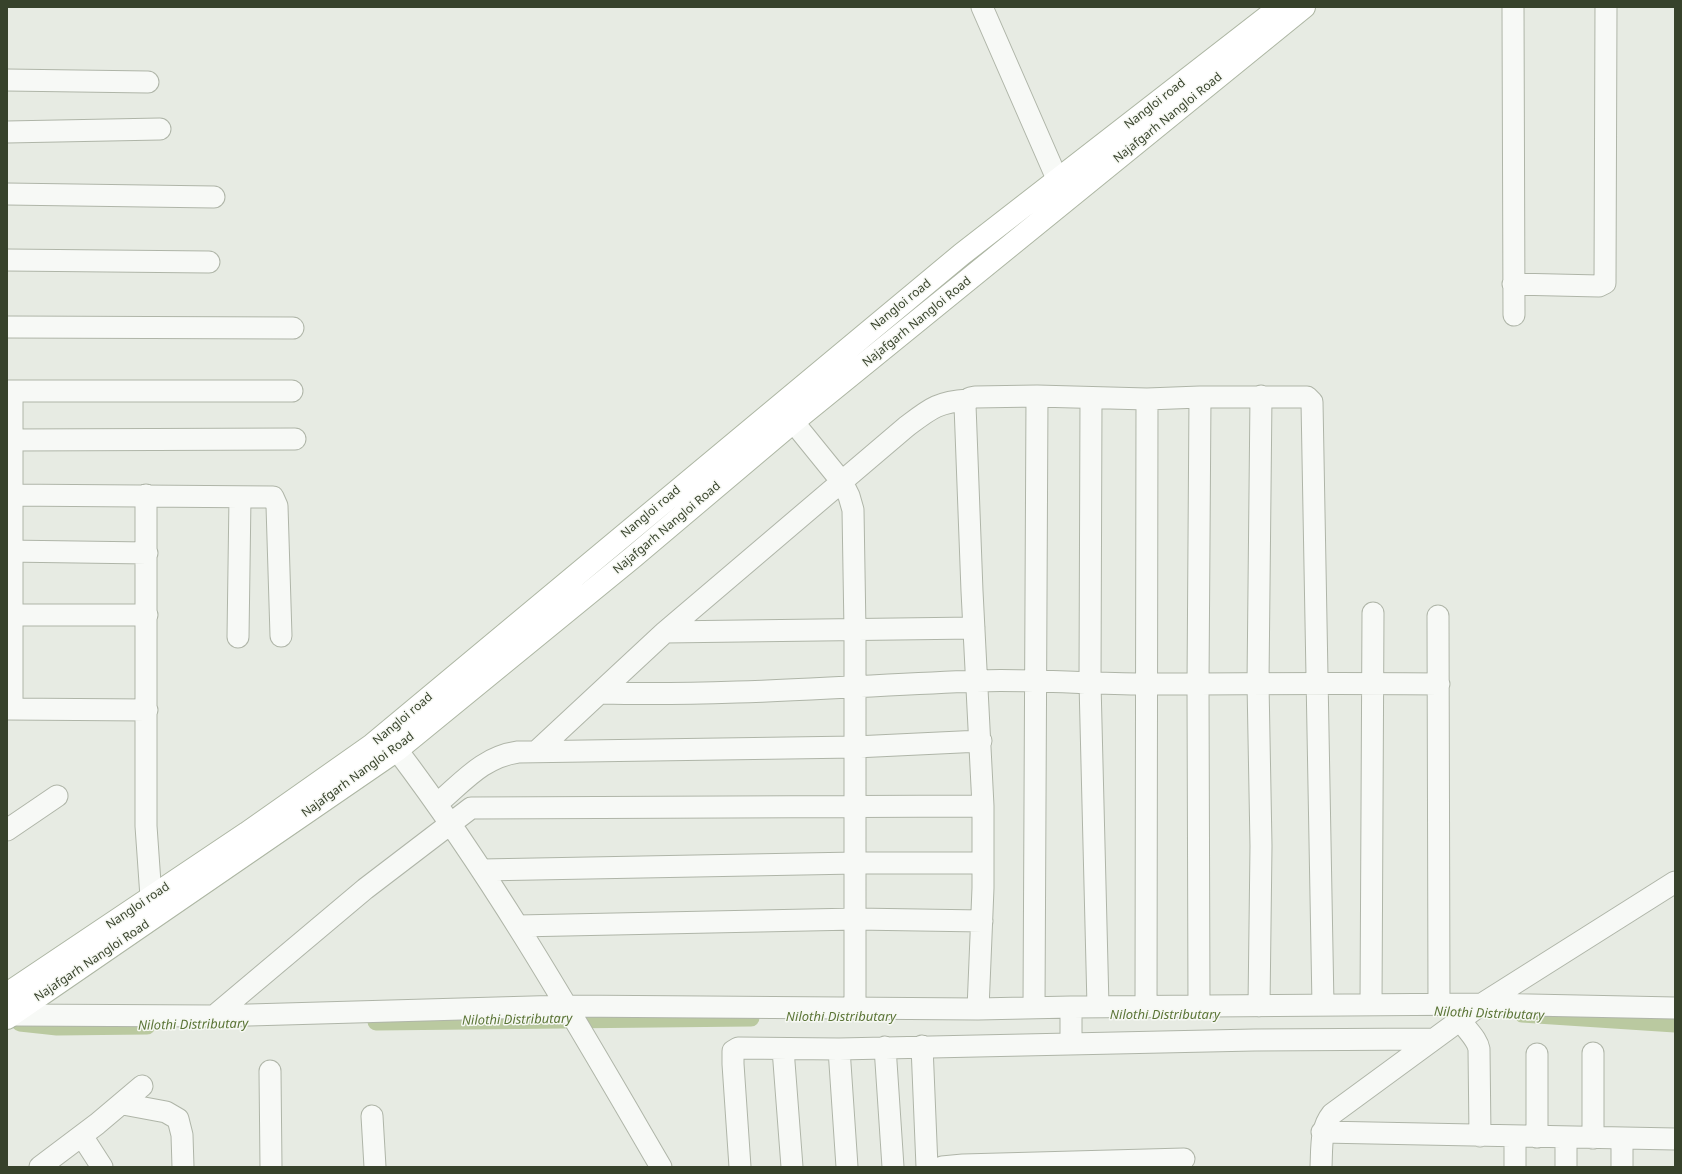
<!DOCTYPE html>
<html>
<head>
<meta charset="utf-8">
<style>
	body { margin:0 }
	#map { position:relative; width:1682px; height:1174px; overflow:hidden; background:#e7ebe3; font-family:"Noto Sans",sans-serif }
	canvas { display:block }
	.frame { position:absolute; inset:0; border:8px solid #37422b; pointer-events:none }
</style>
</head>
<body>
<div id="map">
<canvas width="1682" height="1174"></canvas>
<div class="frame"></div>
</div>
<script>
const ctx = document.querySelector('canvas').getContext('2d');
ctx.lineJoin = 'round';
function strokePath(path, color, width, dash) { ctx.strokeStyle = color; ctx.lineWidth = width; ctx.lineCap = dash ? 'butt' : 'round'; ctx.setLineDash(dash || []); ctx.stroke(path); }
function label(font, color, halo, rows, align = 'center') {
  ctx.font = font + ' "Noto Sans",sans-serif'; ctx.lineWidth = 3; ctx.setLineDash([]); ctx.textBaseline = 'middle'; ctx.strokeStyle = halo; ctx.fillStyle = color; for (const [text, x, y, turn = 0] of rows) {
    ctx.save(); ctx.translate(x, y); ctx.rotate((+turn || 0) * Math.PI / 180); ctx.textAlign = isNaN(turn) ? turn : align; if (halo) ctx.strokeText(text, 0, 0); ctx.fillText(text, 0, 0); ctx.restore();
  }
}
strokePath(new Path2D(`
	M1522,1014L1675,1024
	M376,1022L751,1018
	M20,1023L57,1027L147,1026`), '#bac9a0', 17);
const minor = new Path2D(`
	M982,7L1058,181
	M1513,7L1514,315
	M7,80L148,82
	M7,132L160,129
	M7,194L214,197
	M7,260L209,262
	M1513,284L1599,286L1605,283L1606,7
	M7,327L293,328
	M7,391H292
	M12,391V709
	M1091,398L1090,683L1098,1006
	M782,408L842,482L849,496L853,510L855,631V1008
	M12,440L295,439
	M7,495L273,497L277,506L281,636
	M146,495V826L151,897
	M7,551L147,553
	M7,615H147
	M1438,616L1439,1004
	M665,632L974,628
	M238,637L240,497
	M602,693C727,696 851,686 976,681C1032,679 1088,684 1144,684C1243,684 1341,683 1439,684
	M7,709L147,710
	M397,750C497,882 578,1025 661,1167
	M537,751L665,632L906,427C930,409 937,402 968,400
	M438,803C464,781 483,757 518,752L855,747L981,741
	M7,830L57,796
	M482,870L856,863H983
	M518,926L856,919L982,921
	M1371,1005L1373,613
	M1259,1006L1261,846L1258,683L1261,396
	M1071,1007V1043
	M1146,1007L1147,399
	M1199,1007L1198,684L1200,397
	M1034,1008L1037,396
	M978,1009L983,888V806L972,591L965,405L970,398L975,397L1037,396L1147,399L1200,397H1307L1312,402L1323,1005
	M12,1015L214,1016L567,1006L978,1009L1071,1007L1482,1004L1675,1008
	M214,1016L365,889L471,808L983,806
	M1460,1019C1466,1030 1477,1038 1479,1049L1480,1136
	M922,1046L927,1167
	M885,1047L893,1167
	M783,1049L792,1167
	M839,1049L847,1167
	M1537,1054V1137
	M270,1071L271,1167
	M123,1104L166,1112L178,1119L182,1135L183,1167
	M372,1116L375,1167
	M1322,1132L1675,1139
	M82,1136L102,1167
	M1593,1138V1053
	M40,1167L97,1124L142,1086
	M740,1167L733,1064V1051L738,1048L839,1049L1254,1040L1433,1039
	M942,1167L963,1165L1184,1159
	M1321,1167C1322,1148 1320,1129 1332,1114L1482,1004L1675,882
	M1515,1167V1138
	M1566,1167V1138
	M1622,1167V1139`);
const major = new Path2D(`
	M7,994L247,833L372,745L962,254L1280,7
	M7,1018L397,750L632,558L793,422L1304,7`);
strokePath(minor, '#afb5a8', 23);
strokePath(major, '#adb6a3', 24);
strokePath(minor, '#f7f9f6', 21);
strokePath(major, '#fff', 22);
label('12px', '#37422b', '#f6f8f3', [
	["Nangloi road",1155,104,-38],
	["Najafgarh Nangloi Road",1168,118,-39],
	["Nangloi road",901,305,-39],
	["Najafgarh Nangloi Road",917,322,-39],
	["Nangloi road",651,512,-40],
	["Najafgarh Nangloi Road",667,528,-40],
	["Nangloi road",403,719,-40],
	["Najafgarh Nangloi Road",358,775,-36],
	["Nangloi road",138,906,-34],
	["Najafgarh Nangloi Road",92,961,-34]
]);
label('italic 13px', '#5b7537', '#f6f8f3', [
	["Nilothi Distributary",1489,1014,2],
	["Nilothi Distributary",1165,1015],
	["Nilothi Distributary",841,1017],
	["Nilothi Distributary",517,1020,-1],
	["Nilothi Distributary",193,1025,-1]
]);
</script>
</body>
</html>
